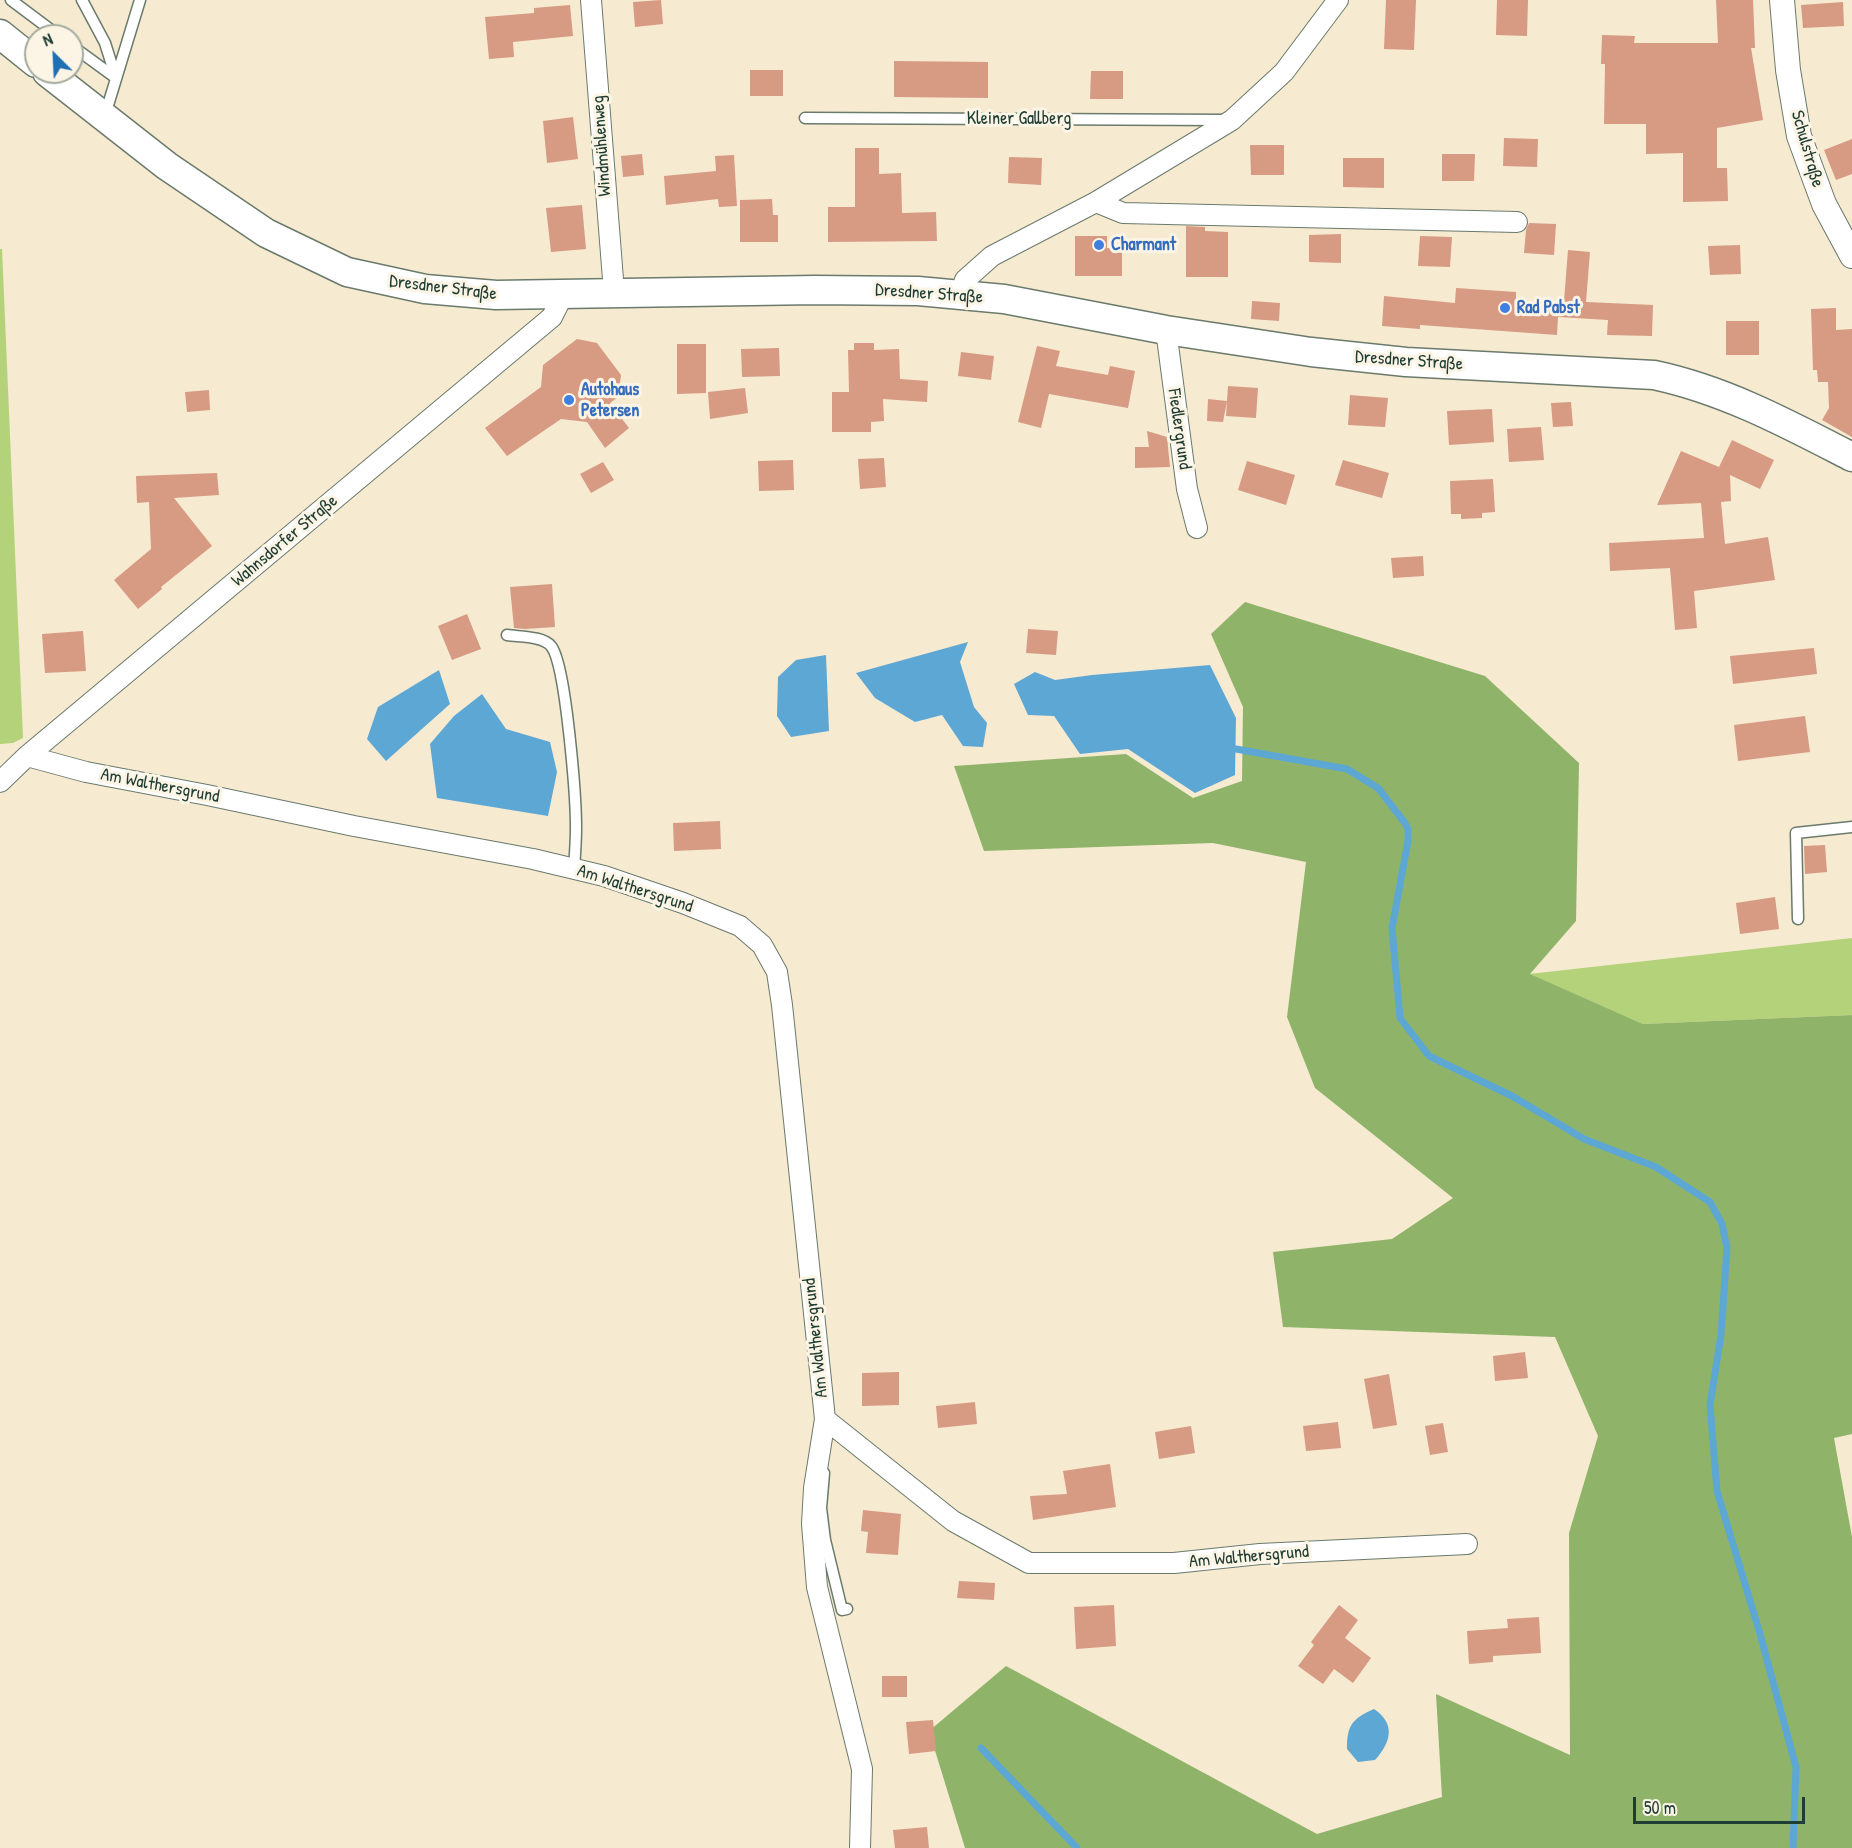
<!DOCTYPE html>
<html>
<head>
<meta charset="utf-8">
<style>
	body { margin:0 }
	#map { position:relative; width:1852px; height:1848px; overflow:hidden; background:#f6ead1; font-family:"Patrick Hand",sans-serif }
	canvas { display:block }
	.north { position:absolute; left:24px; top:24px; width:60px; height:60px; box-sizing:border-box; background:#fcf5e5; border:2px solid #a4ab9e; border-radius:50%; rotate:336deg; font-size:16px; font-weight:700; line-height:24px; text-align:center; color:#1f3d34 }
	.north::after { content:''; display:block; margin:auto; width:21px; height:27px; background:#1f6fb2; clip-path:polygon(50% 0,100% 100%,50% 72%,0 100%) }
	.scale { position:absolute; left:1633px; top:1797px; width:172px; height:27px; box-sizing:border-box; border:3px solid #1f3d34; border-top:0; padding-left:8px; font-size:18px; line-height:21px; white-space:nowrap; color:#1f3d34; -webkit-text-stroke:4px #fcf5e5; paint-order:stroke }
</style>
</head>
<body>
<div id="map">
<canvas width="1852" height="1848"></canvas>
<div class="north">N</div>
<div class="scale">50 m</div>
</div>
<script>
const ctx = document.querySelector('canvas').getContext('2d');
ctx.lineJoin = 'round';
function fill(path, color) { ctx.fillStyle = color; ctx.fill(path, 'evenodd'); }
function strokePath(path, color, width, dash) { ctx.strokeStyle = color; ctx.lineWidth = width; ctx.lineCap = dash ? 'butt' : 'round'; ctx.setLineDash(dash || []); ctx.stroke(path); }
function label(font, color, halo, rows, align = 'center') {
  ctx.font = font + ' "Patrick Hand",sans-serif'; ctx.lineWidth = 6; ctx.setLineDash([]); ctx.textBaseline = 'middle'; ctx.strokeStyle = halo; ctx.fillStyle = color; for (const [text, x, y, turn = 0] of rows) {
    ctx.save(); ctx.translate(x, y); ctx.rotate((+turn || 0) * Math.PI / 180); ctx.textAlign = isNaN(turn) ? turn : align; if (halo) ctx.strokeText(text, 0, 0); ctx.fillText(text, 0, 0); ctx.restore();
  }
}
fill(new Path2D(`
	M0,249H2L23,738L13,743L0,744Z
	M1852,938V1015L1643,1024L1529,974Z`), '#b4d279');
fill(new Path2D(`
	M1245,602L1485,676L1579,763L1576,921L1530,974L1643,1024L1852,1015V1434L1834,1438L1852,1537V1848H965L929,1731L1006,1666L1317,1834L1442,1797L1436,1694L1570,1755L1569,1533L1598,1436L1555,1337L1283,1327L1273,1252L1392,1239L1453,1198L1315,1088L1287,1017L1306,862L1213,843L984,851L954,766L1126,754L1193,798L1242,781L1243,707L1211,634Z`), '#8fb469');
fill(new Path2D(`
	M968,642L960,662L974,707L987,723L983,747L963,746L942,715L915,722L875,698L856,673Z
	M826,655L829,731L791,737L777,716L778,677L796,660Z
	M1210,665L1236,718L1235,775L1195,793L1128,749L1080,754L1054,716L1028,715L1014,684L1035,672L1055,680L1092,675Z
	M439,670L450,704L386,761L367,739L378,707Z
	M482,694L506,729L550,742L557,772L548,816L437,798L430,744L454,716Z
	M1374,1709C1396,1724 1391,1742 1375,1760L1358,1762L1347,1749C1347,1725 1352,1719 1374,1709Z`), '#5da7d5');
strokePath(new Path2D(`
	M1236,749L1347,769L1378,788L1405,823L1408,829V841L1392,928L1400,1018L1429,1056L1512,1096L1584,1139L1656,1167L1710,1202L1722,1224L1727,1248L1721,1335L1710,1405L1717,1491L1760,1634L1796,1767L1793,1848
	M981,1748L1077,1848`), '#5da7d5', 7);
fill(new Path2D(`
	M661,0L663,24L635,27L633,2Z
	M1386,0H1416L1414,50L1384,49Z
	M1497,0H1528L1527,36L1496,35Z
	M1716,0H1753L1755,48H1751L1763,120L1717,128V168H1727L1728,201L1683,202V153L1646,154V124H1604L1605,64H1601L1602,35L1635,36L1634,43H1718Z
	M1843,2L1844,26L1803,28L1801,5Z
	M570,5L573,36L513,42L514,57L489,59L485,17L534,13V8Z
	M894,61L988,62V98L894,97Z
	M750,70H783V96H750Z
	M1091,71H1123V99H1090Z
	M573,117L578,159L547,163L543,121Z
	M1504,138L1538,139L1537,167L1503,166Z
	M1852,139V174L1836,180L1824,150Z
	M1250,145H1284V175H1251Z
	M855,148H879V174L901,173L902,213L936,212L937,241L828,242V207H855Z
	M642,154L644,175L623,177L621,156Z
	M1442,154H1475L1474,181H1442Z
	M734,155L737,206L719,207L718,199L666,205L664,176L716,171L715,156Z
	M1009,157L1042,158L1041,185L1008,183Z
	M1343,158H1384V188L1343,187Z
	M772,199L773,215H778V242H740V200Z
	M582,205L586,249L551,252L546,208Z
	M1529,223L1556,224L1554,255L1524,253L1526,230Z
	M1186,226L1205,227V231L1228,232V277H1186Z
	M1341,234V263L1309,262V235Z
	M1075,236H1107V248H1122V276H1075Z
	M1420,236L1452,237L1450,267L1418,266Z
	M1740,245L1741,274L1710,275L1708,246Z
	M1568,250L1590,252L1586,302L1653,305L1652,336L1607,335L1608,320L1558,317L1557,335L1420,325V329L1382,326L1384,296L1455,303L1456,288L1516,292V300L1558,303V301H1564Z
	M1252,301L1280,303L1279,321L1251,319Z
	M1836,308V330L1852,329V437L1822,420L1829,408L1828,382H1818L1817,370H1813L1811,309Z
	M1726,321H1759V355H1726Z
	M577,339L597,343L621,375L618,397L610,403L629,428L605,448L587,422L561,419L507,456L485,428L541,387L543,365Z
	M854,343H874V350L899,349L900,379L928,381L927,402L883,399L884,421L871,422V432H832V392H849L848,350H854Z
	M677,344H706V393L677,394Z
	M1037,346L1060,351L1056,366L1108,375L1110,366L1135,371L1128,408L1049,394L1041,428L1018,422Z
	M779,348L780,376L742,377L741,349Z
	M961,352L994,356L991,380L958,376Z
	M1228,386L1258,388L1256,418L1226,416Z
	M745,388L748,413L710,419L708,392Z
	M209,390L210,410L187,412L185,392Z
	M1350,395L1388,398L1385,427L1348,425Z
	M1208,399L1227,401L1223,422L1207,421Z
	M1571,402L1573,426L1553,427L1551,403Z
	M1492,409L1494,442L1449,445L1447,411Z
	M1541,427L1544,460L1509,462L1507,429Z
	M1147,431L1167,437L1170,467L1135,468V447H1149Z
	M1732,440L1774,460L1760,489L1730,475L1731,501L1721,502L1725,544L1768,537L1775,580L1694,591L1697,628L1675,630L1670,568L1610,571L1609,543L1704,538L1701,503L1657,505L1681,451L1719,467Z
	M884,458L886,487L860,489L858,459Z
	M793,460L794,490L759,491L758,461Z
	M1343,460L1389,473L1382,498L1335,485Z
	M1247,461L1295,475L1286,505L1238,490Z
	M603,462L614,480L591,493L580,474Z
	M217,473L219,495L174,498L212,546L161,587L162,589L138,609L114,580L151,549L149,502L137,503L136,476Z
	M1493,479L1495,512L1482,513V518L1461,519V514H1451L1450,481Z
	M1423,556L1424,576L1393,578L1391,558Z
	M552,584L555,627L525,629L514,628L510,587Z
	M467,614L481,649L452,660L438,626Z
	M1028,629L1058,631L1056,655L1026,653Z
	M83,631L86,671L45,673L42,634Z
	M1814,648L1817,674L1733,684L1730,656Z
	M1805,716L1810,752L1738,761L1734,725Z
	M720,821L721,849L674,851L673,823Z
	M1825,845L1827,872L1805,874L1804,846Z
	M1775,897L1779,929L1740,934L1736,903Z
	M1525,1352L1528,1378L1495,1381L1493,1356Z
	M899,1372V1405L862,1406V1373Z
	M1389,1374L1397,1425L1373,1429L1364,1379Z
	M975,1402L977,1424L938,1428L936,1406Z
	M1338,1422L1341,1448L1306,1451L1303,1426Z
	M1443,1423L1448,1452L1430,1455L1425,1426Z
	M1191,1426L1195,1453L1159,1459L1155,1432Z
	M1110,1464L1116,1507L1033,1520L1030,1496L1067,1494L1063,1471Z
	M863,1510L901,1514L898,1555L866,1553L868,1532L861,1531Z
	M959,1581L995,1583L994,1600L957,1598Z
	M1114,1605L1116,1646L1076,1649L1074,1607Z
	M1339,1605L1358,1620L1345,1638L1371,1658L1353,1683L1334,1669L1323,1684L1298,1666L1314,1645L1311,1642Z
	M1539,1617L1541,1653L1493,1656V1662L1469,1664L1467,1631L1508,1628L1507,1619Z
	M882,1676H907V1697H882Z
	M933,1720L936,1751L909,1754L906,1722Z
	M927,1827L929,1848H895L893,1830Z`), '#d79a83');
const service = new Path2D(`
	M11,0L59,36
	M82,0L105,43L116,78
	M72,46L116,78
	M105,115L140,0
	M805,118L1225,120
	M507,635C520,637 543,636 551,646C566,664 576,798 576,828C576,841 575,855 574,869
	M1798,919L1796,833L1852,827
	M824,1473L821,1508L825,1540L842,1610L847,1609`);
const minor = new Path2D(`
	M591,0L614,292
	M1096,202L1123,213L1517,222
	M960,294L965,280L992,256L1096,202L1232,120L1284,72L1338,0
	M1166,330L1187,489L1197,528
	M27,756L86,772L207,795L354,826L533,859L604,876L683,903L740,926L762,945L777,972L782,1005L825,1419L814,1488L812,1524L817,1587L862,1769L860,1848
	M0,782L27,756L552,317L563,295
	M825,1419L953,1521L1029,1563H1174L1260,1554L1467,1544`);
const tertiary = new Path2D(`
	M1782,0L1788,70L1799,136L1824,204L1852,256`);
const secondary = new Path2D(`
	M0,34L36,63
	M47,72L167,166L266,233L347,272L425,289L496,295L815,290L918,291L1004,299L1166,330L1311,352L1406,362L1654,375C1725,390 1788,424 1852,457`);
strokePath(service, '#6a7a6b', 13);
strokePath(minor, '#6a7a6b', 22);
strokePath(tertiary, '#6a7a6b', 26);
strokePath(secondary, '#6a7a6b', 31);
strokePath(service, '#fff', 10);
strokePath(minor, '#fff', 20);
strokePath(tertiary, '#fff', 24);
strokePath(secondary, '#fff', 28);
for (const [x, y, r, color] of [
	[1099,245,6,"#3f7fe0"],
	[1505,308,6,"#3f7fe0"],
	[569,400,6,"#3f7fe0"]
]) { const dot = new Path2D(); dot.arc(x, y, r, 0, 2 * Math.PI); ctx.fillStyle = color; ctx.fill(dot); strokePath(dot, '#fcf5e5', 2); }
label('18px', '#1f3d34', '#fcf5e5', [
	["Kleiner Gallberg",1019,119],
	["Windmühlenweg",602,146,-94],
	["Schulstraße",1807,149,74],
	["Dresdner Straße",443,288,7],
	["Dresdner Straße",929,294,4],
	["Dresdner Straße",1409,361,4],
	["Fiedlergrund",1179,429,82],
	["Wahnsdorfer Straße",285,541,-40],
	["Am Walthersgrund",160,786,11],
	["Am Walthersgrund",635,889,18],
	["Am Walthersgrund",816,1338,-96],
	["Am Walthersgrund",1249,1557,-5]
]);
label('bold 18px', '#366cbe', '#fcf5e5', [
	["Charmant",1111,245],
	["Rad Pabst",1517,308],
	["Autohaus",581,390],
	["Petersen",581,411]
], 'left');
</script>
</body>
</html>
